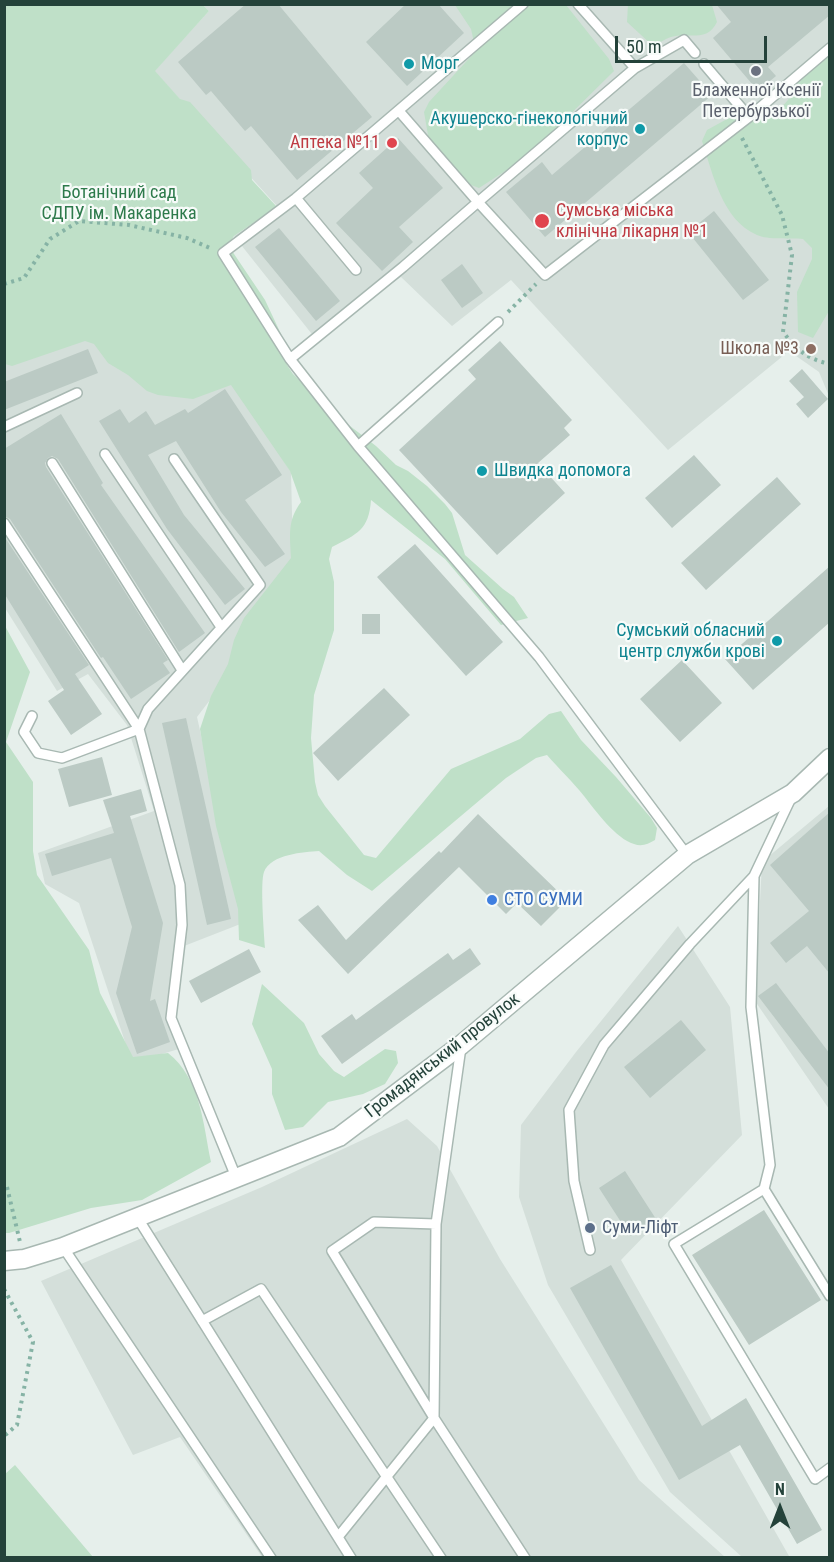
<!DOCTYPE html>
<html>
<head>
<meta charset="utf-8">
<style>
	body { margin:0 }
	#map { position:relative; width:834px; height:1562px; overflow:hidden; background:#e6efeb; font-family:"Roboto Condensed",sans-serif }
	canvas { display:block }
	.frame { position:absolute; inset:0; border:6px solid #24423a; pointer-events:none }
	.north { position:absolute; left:750px; top:1478px; width:60px; height:60px; -webkit-text-stroke:4px #f7fbf9; paint-order:stroke; rotate:0deg; font-size:16px; font-weight:700; line-height:24px; text-align:center; color:#24423a }
	.north::after { content:''; display:block; margin:auto; width:21px; height:27px; background:#24423a; clip-path:polygon(50% 0,100% 100%,50% 72%,0 100%) }
	.scale { position:absolute; left:615px; top:36px; width:152px; height:27px; box-sizing:border-box; border:3px solid #24423a; border-top:0; padding-left:8px; font-size:18px; line-height:21px; white-space:nowrap; color:#24423a; -webkit-text-stroke:4px #f7fbf9; paint-order:stroke }
</style>
</head>
<body>
<div id="map">
<canvas width="834" height="1562"></canvas>
<div class="frame"></div>
<div class="north">N</div>
<div class="scale">50 m</div>
</div>
<script>
const ctx = document.querySelector('canvas').getContext('2d');
ctx.lineJoin = 'round';
function fill(path, color) { ctx.fillStyle = color; ctx.fill(path, 'evenodd'); }
function strokePath(path, color, width, dash) { ctx.strokeStyle = color; ctx.lineWidth = width; ctx.lineCap = dash ? 'butt' : 'round'; ctx.setLineDash(dash || []); ctx.stroke(path); }
function label(font, color, halo, rows, align = 'center') {
  ctx.font = font + ' "Roboto Condensed",sans-serif'; ctx.lineWidth = 4.5; ctx.setLineDash([]); ctx.textBaseline = 'middle'; ctx.strokeStyle = halo; ctx.fillStyle = color; for (const [text, x, y, turn = 0] of rows) {
    ctx.save(); ctx.translate(x, y); ctx.rotate((+turn || 0) * Math.PI / 180); ctx.textAlign = isNaN(turn) ? turn : align; if (halo) ctx.strokeText(text, 0, 0); ctx.fillText(text, 0, 0); ctx.restore();
  }
}
fill(new Path2D(`
	M203,5H829V396L819,372L789,351L668,450L511,280L452,326L401,277L315,338L234,236L277,206L154,71L209,11Z
	M84,333L235,383L291,472L293,556L265,628L197,717L243,923L179,948L171,1004L182,1048L132,1063L79,903L45,884L38,853L154,811L127,725L88,674L57,691L5,608V361Z
	M829,806V1109L755,1001L762,862Z
	M678,926L730,1007L742,1135L621,1260L789,1556L787,1557H742L670,1492L548,1285L519,1197L521,1125L576,1052Z
	M407,1119L437,1146L500,1259L639,1480L725,1557H262L180,1437L133,1455L41,1281L262,1187Z`), '#d4dfda');
fill(new Path2D(`
	M628,4L712,5L717,22C707,43 688,32 671,37C665,39 659,43 653,46L627,22Z
	M4,5H203L209,11L155,71L180,99L190,102L251,170L252,180L277,207L234,236L228,245L265,300L281,334L287,365L293,374L337,416L376,446L396,465L408,471L427,486L445,504L452,513L465,555L503,589L514,597L528,618L501,625L445,559L371,500C369,530 357,534 332,547L329,559L334,582V630L314,695L311,738L315,782L318,795L325,806L364,855L376,858L451,769L520,739L549,714L561,711L581,740L616,777L651,818L657,828L655,840C648,844 642,847 634,844C616,839 595,810 584,796C573,782 559,769 547,755L536,758L506,778L372,891L347,875L319,851C304,852 271,854 264,872C260,883 264,933 265,948L239,940L238,909L216,826L200,729L211,696L228,664L234,640L244,618L291,558C290,535 287,521 301,502L290,471L231,385L193,399L158,395L147,391L128,375L108,363L94,344L85,341L12,366L5,364Z
	M455,5H566L609,59L614,71L527,157L479,188L463,182L429,141L424,112L429,102L476,51L471,29Z
	M829,43V311L813,338L798,332L797,292L812,259V248L803,239C792,238 767,240 757,235C722,220 713,174 702,141L707,130L738,113L749,112L759,117C794,106 790,94 805,66C810,58 822,50 829,43Z
	M4,624L30,672L6,742L33,782V851L37,875L89,950L100,993L133,1057L168,1053C201,1079 203,1124 211,1162L142,1200L91,1208L9,1233H4Z
	M262,984L304,1023L319,1054L334,1071L344,1077L385,1049L396,1051L398,1063L385,1084L363,1094L328,1102L303,1127L285,1130L272,1094V1069L252,1024Z
	M15,1465L93,1557H5V1474Z`), '#bfe0c8');
fill(new Path2D(`
	M246,4H278L372,117L297,180L251,126L245,131L211,91L206,95L178,62Z
	M406,4H438L464,33L407,86L366,42Z
	M716,4H830V15L768,67L776,76L758,91L713,38L731,22Z
	M684,63L712,95L545,237L506,192L542,162L552,175Z
	M398,138L443,188L399,227L413,242L382,271L336,223L373,188L359,173Z
	M714,211L769,280L743,300L688,232Z
	M279,228L340,301L316,321L255,247Z
	M462,264L483,293L462,308L441,280Z
	M500,341L572,420L564,428L570,435L538,463L565,493L497,555L399,450L476,379L468,370Z
	M88,349L98,373L4,410V382Z
	M802,369L828,399L808,418L796,404L804,397L789,381Z
	M225,389L282,475L245,500L285,554L265,567L221,512L176,441L148,455L184,515L245,589L225,605L167,529L99,421L120,409L129,423L146,411L155,425L185,409L188,413Z
	M61,414L103,483L101,485L205,633L179,652L58,459L52,456L48,458L45,463L46,467L168,660L163,663L170,673L131,699L103,657L101,658L10,519L4,516V449Z
	M694,455L721,485L672,528L645,498Z
	M777,477L801,504L706,590L681,563Z
	M4,536L89,665L75,674L102,714L71,735L48,701L64,690L4,593Z
	M415,544L503,642L466,676L377,577Z
	M830,566V622L753,690L725,659Z
	M362,614H380V634H362Z
	M682,660L722,703L680,742L640,699Z
	M384,688L410,715L338,781L313,753Z
	M186,718L231,919L207,925L162,723Z
	M102,757L112,795L69,807L58,769Z
	M141,789L147,811L130,816L163,923L150,1001L155,999L170,1042L137,1054L116,993L132,927L111,858L52,876L45,854L114,833L103,800Z
	M830,812V974L807,946L786,963L770,943L809,911L770,865Z
	M478,814L567,900L541,926L517,903L506,914L459,867L348,974L298,920L318,905L346,940L439,851L441,853Z
	M470,948L481,964L342,1064L321,1036L352,1014L356,1020L448,953L453,960Z
	M249,949L261,972L201,1003L189,981Z
	M776,983L830,1054V1090L758,996Z
	M681,1020L706,1050L650,1098L624,1067Z
	M625,1171L656,1219L630,1236L599,1188Z
	M764,1210L821,1300L749,1345L692,1255Z
	M611,1265L702,1426L746,1398L822,1530L797,1544L740,1445L679,1480L570,1288Z`), '#bbcac4');
const lane = new Path2D(`
	M578,4L635,68L478,202L545,275L749,117L830,48
	M704,64L749,117
	M635,68L684,40L695,53
	M296,198L223,253L290,359L358,446L539,657L687,855
	M356,270L296,198L523,4
	M290,359L403,267L478,202L399,111
	M4,427L77,393
	M358,446L498,322
	M105,454L221,627
	M174,459L260,585L148,709L139,729L180,885L182,925L171,1018L236,1177
	M52,463L182,670
	M4,523L139,729L62,758L38,753L24,732L32,716
	M791,798L754,876L751,1007L770,1165L764,1189L674,1244L815,1479L830,1468
	M764,1189L830,1296
	M137,1217L351,1558
	M436,1224L374,1222L332,1251L434,1418L525,1558
	M63,1247L271,1558
	M590,1250L574,1181L569,1110L604,1045L690,944L754,876
	M202,1321L261,1289L441,1558
	M338,1537L434,1418L436,1224L461,1047`);
const street = new Path2D(`
	M4,1261L24,1259L63,1247L339,1137L461,1045L687,855L793,793L830,758`);
strokePath(lane, '#a8b8b2', 12);
strokePath(street, '#a8b8b2', 21);
strokePath(new Path2D(`
	M742,138L782,215L792,255L783,332C797,350 807,359 830,364
	M4,284L24,278L50,239L79,221L129,225L187,238L210,248
	M508,312L536,284
	M7,1187L20,1242
	M4,1289L33,1342L17,1425L4,1436`), '#86b3a5', 4, [3, 4.5]);
strokePath(lane, '#fff', 9);
strokePath(street, '#fff', 18);
for (const [x, y, r, color] of [
	[409,64,6,"#0f9aa8"],
	[756,71,6,"#6b7280"],
	[640,129,6,"#0f9aa8"],
	[392,143,6,"#e0444e"],
	[542,221,8,"#e0444e"],
	[811,349,6,"#8d6e63"],
	[482,471,6,"#0f9aa8"],
	[777,641,6,"#0f9aa8"],
	[492,900,6,"#3f7fe0"],
	[590,1228,6,"#5c6f8a"]
]) { const dot = new Path2D(); dot.arc(x, y, r, 0, 2 * Math.PI); ctx.fillStyle = color; ctx.fill(dot); strokePath(dot, '#f7fbf9', 2); }
label('18px', '#0d838f', '#f7fbf9', [
	["Морг",421,64],
	["Акушерско-гінекологічний",628,119,"right"],
	["корпус",628,140,"right"],
	["Швидка допомога",494,471],
	["Сумський обласний",765,631,"right"],
	["центр служби крові",765,652,"right"]
], 'left');
label('18px', '#5b616d', '#f7fbf9', [
	["Блаженної Ксенії",756,91],
	["Петербурзької",756,112]
]);
label('18px', '#be3a42', '#f7fbf9', [
	["Аптека №11",380,143],
	["Сумська міська",556,211,"left"],
	["клінічна лікарня №1",556,232,"left"]
], 'right');
label('18px', '#2d7a4b', '#f7fbf9', [
	["Ботанічний сад",119,193],
	["СДПУ ім. Макаренка",119,214]
]);
label('18px', '#785e54', '#f7fbf9', [
	["Школа №3",799,349]
], 'right');
label('18px', '#366cbe', '#f7fbf9', [
	["СТО СУМИ",504,900]
], 'left');
label('18px', '#24423a', '#f7fbf9', [
	["Громадянський провулок",443,1056,-38]
]);
label('18px', '#4e5e75', '#f7fbf9', [
	["Суми-Ліфт",602,1228]
], 'left');
</script>
</body>
</html>
